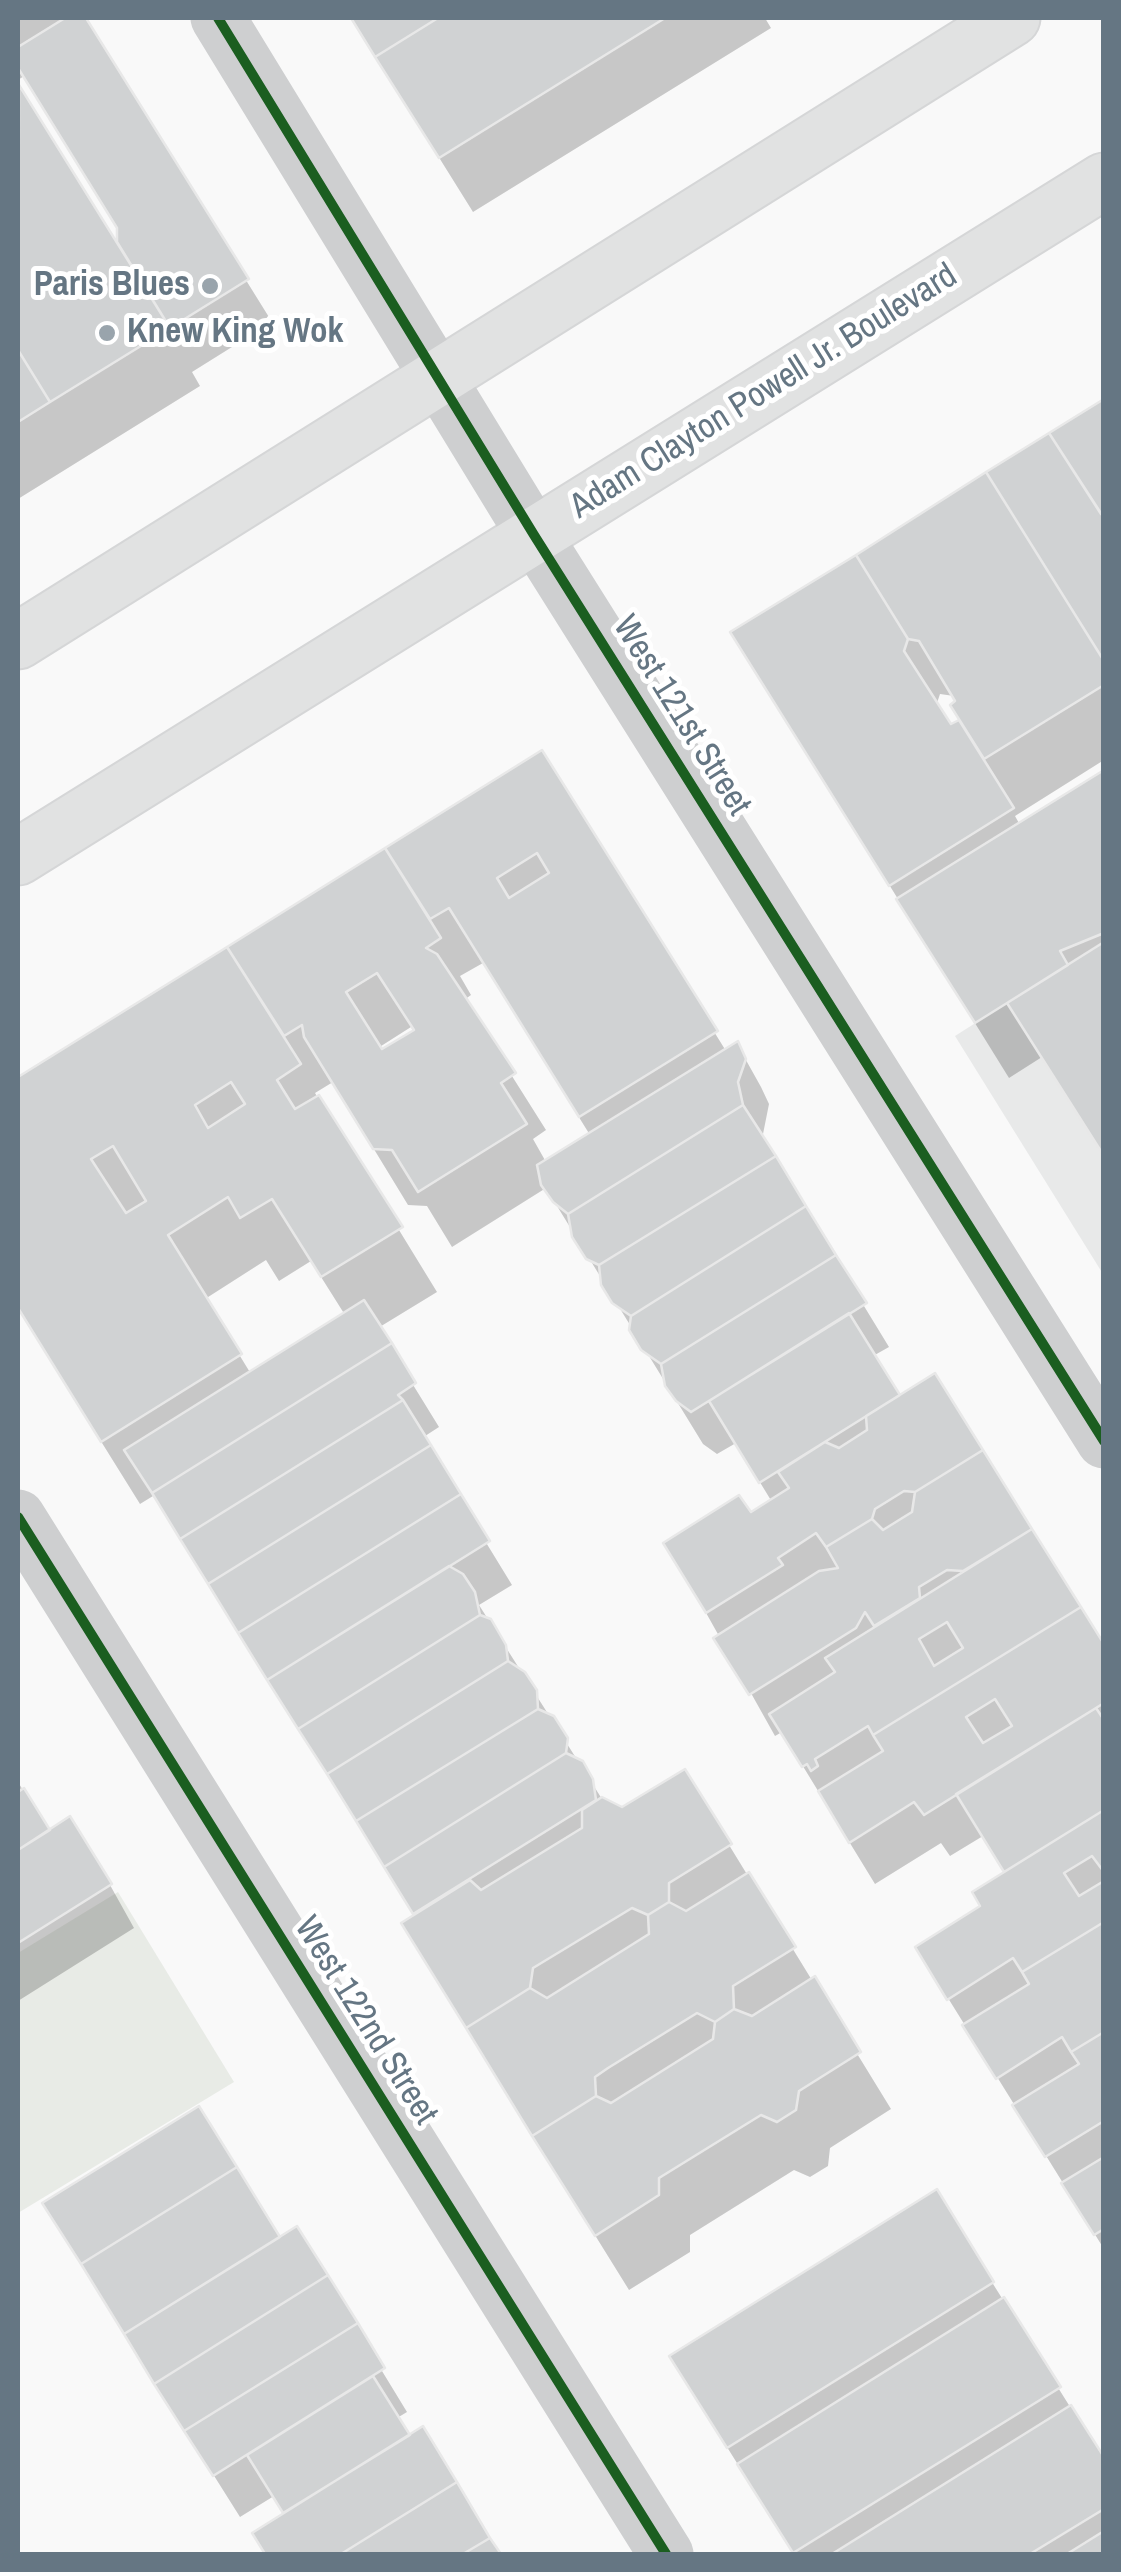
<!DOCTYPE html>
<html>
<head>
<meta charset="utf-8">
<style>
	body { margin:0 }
	#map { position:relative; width:1121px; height:2572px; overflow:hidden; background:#f9f9f9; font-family:"Archivo Narrow",sans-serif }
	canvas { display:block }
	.frame { position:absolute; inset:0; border:20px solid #657683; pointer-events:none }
</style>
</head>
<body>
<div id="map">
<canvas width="1121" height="2572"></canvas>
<div class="frame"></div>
</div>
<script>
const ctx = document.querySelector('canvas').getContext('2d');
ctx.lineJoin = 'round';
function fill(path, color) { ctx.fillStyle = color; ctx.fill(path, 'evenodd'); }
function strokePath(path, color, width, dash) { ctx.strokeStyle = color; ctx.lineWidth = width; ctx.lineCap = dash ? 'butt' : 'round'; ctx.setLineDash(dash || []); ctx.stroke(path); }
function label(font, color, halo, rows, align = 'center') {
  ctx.font = font + ' "Archivo Narrow",sans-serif'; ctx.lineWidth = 10; ctx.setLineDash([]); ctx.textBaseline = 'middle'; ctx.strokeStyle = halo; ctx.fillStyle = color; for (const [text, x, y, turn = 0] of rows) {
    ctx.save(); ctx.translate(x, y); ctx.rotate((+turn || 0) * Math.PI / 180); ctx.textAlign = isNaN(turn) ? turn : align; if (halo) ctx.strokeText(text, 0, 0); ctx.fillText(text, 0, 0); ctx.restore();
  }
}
fill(new Path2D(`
	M1103,942V1274L955,1036Z`), '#e8e9e9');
fill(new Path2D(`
	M118,1892L234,2082L18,2213V1953Z`), '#e8ebe6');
fill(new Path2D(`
	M18,18H83L272,322L192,372L200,386L18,499V89L131,271L135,268L120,231L24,76L18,80Z
	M352,18H765L771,28L473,212Z
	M1104,402V760L1015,816L1020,825L1103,773L1104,1156L1042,1057L1009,1078L733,633ZM940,694L954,696L958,702L962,721L950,728L936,706Z
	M541,753L726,1051L737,1044L761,1087L769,1104L762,1139L889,1347L873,1356L899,1398L934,1376L1104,1649V2249L943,1990L983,1907L1006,1874L983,1836L950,1856L941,1843L875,1884L782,1732L775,1736L691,1586L750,1515L772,1502L736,1443L717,1454L703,1444L546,1188L452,1247L427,1206L408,1205L333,1082L315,1093L437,1292L378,1328L439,1427L422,1438L512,1585L479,1605L602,1799L622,1810L729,1845L891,2109L830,2148L828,2166L810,2177L794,2170L690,2235V2252L629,2290L436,1979L416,1916L153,1496L140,1504L18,1308V1080ZM483,963L590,1135L546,1162L533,1139L546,1130L464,1000L471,995L460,976ZM411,1027L414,1033L381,1053L378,1048ZM266,1260L279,1281L311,1261L345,1315L251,1374L205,1299Z
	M18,1782L49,1833L110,1885L134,1928L18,2001Z
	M936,2193L1104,2461V2554H794L705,2412Z
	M296,2230L407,2412L397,2418L409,2438L422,2430L499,2554H267L255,2534L285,2515L274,2496L240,2517L70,2247L279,2240Z`), '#0003');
const building = new Path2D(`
	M65,18H86L249,279L170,328L117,242V228L18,68V47Z
	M351,18H438L375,57Z
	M438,18H665L439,158L375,57Z
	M19,85L170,328L50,402L18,350Z
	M18,350L50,402L18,422Z
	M1104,399V513L1101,514L1049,433Z
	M1049,433L1104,518V661L986,472Z
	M986,472L1104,661V685L984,759L950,705L955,701L919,641L908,639L856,555Z
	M856,555L908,639L904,651L951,724L959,720L1014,808L889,886L730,632Z
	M542,750L718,1031L579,1117L449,908L430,919L385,848ZM537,853L549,873L509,898L497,878Z
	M1104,770V933L1060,951L1068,965L975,1023L896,899Z
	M385,848L441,938L426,948L437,954L516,1073L501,1083L527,1124L418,1192L392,1150L373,1149L304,1037L302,1025L284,1036L227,947ZM377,973L414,1030L382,1049L346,992Z
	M1104,942V1156L1007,1003Z
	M227,947L301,1064L277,1080L295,1109L319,1095L403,1227L321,1277L272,1199L240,1218L228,1197L168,1235L242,1354L101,1442L18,1308V1077ZM231,1082L245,1104L208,1128L195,1105ZM113,1146L146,1201L126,1213L91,1159Z
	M738,1041L746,1059L738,1082L743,1105L568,1214L553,1202L541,1185L537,1165Z
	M743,1105L776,1156L599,1265L586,1259L572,1237L568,1214Z
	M776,1156L806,1206L631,1316L612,1303L601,1285L599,1265Z
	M806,1206L836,1255L661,1364L641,1350L629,1330L631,1316Z
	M836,1255L867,1303L691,1412L676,1401L665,1386L661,1364Z
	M364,1300L392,1343L152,1493L124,1450Z
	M849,1313L900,1395L759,1483L709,1401Z
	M392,1343L416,1383L398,1395L403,1400L180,1539L152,1493Z
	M935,1373L983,1450L915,1492L904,1491L875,1509L872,1519L826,1547L816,1533L778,1558L783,1565L706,1613L663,1543L739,1495L751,1512L789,1488L778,1472L825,1442L839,1448L867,1430L866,1416Z
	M403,1400L431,1445L208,1584L180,1539Z
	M431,1445L461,1494L238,1633L208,1584Z
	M983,1450L1032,1529L963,1571L947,1570L919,1587L920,1598L874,1626L865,1612L856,1628L749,1695L713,1638L819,1571L838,1568L826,1547L872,1519L883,1530L912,1512L915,1492Z
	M461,1494L490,1541L267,1680L238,1633Z
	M1032,1529L1081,1607L873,1735L868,1726L815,1759L818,1766L811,1771L807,1764L802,1767L769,1714L835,1672L825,1658ZM947,1622L963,1648L934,1666L919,1639Z
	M449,1566L463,1574L475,1592L480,1615L298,1729L267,1680Z
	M1081,1607L1104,1644V1703L924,1815L914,1802L849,1843L818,1791L883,1751L873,1735ZM995,1699L1012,1726L983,1743L966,1717Z
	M480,1615L491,1619L506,1645L508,1661L327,1774L298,1729Z
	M508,1661L525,1672L537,1690L538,1709L356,1821L327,1774Z
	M1096,1708L1104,1720V1810L1004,1872L956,1794Z
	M538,1709L554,1716L568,1738L566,1753L384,1867L356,1821Z
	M566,1753L583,1761L593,1779L596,1800L413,1914L384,1867Z
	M685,1769L732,1844L669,1883V1902L648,1915L632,1908L533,1968L530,1988L466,2028L401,1923L470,1880L481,1890L582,1828V1810L602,1797L622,1807Z
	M24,1788L50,1830L18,1850V1792Z
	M1104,1810V1872L1092,1856L1064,1873L1079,1896L1104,1881V1922L1022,1972L1013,1958L947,2000L915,1947L980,1906L972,1892Z
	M70,1816L112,1884L18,1943V1850Z
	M749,1872L796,1947L733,1986L734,2009L715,2022L697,2013L608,2068L595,2077L596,2096L532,2136L466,2028L530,1988L547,1998L649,1934L648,1915L669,1902L686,1911Z
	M1104,1922V2032L1071,2052L1062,2037L996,2079L962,2025L1029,1984L1022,1972Z
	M815,1976L861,2052L799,2091L796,2110L777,2122L761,2115L659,2178V2195L595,2236L532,2136L596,2096L611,2103L713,2039L715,2022L734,2009L752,2016Z
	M1104,2032V2121L1045,2157L1012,2105L1079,2064L1071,2052Z
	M199,2106L237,2167L81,2264L42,2203Z
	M1104,2157V2229L1094,2235L1061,2183Z
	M237,2167L280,2237L124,2334L81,2264Z
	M937,2189L994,2282L727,2448L669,2356Z
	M297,2226L328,2275L154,2384L124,2334Z
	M328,2275L358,2323L184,2431L154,2384Z
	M1004,2297L1061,2387L793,2553L737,2464Z
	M358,2323L385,2368L213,2476L184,2431Z
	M373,2376L410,2435L283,2513L247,2455Z
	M1071,2405L1104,2457V2509L1030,2554H832Z
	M423,2426L457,2482L341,2554H265L252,2533Z
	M457,2482L490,2538L463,2554H341Z
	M1104,2531V2554H1067Z
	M490,2538L501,2554H463Z`);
fill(building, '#d0d2d3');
strokePath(building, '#e8e8e8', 2.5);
const primary = new Path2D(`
	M18,641L1012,18
	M18,857L1104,181`);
strokePath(primary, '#d5d6d7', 59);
strokePath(new Path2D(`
	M218,18L534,535L1104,1441
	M18,1517L666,2554`), '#cecfd0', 55);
strokePath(primary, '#e1e2e2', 55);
strokePath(new Path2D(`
	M218,18L534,535L1104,1441
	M18,1517L666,2554`), '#1b5e20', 10);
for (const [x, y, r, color] of [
	[210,286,10,"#99a4ac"],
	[107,333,10,"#99a4ac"]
]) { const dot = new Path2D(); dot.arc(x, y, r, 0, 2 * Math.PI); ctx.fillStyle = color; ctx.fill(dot); strokePath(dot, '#fff', 4); }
label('bold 35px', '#657683', '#fff', [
	["Paris Blues",190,286],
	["Knew King Wok",127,333,"left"]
], 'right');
label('35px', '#657683', '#fff', [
	["Adam Clayton Powell Jr. Boulevard",764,392,-32],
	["West 121st Street",681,716,58],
	["West 122nd Street",365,2021,58]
]);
</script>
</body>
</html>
